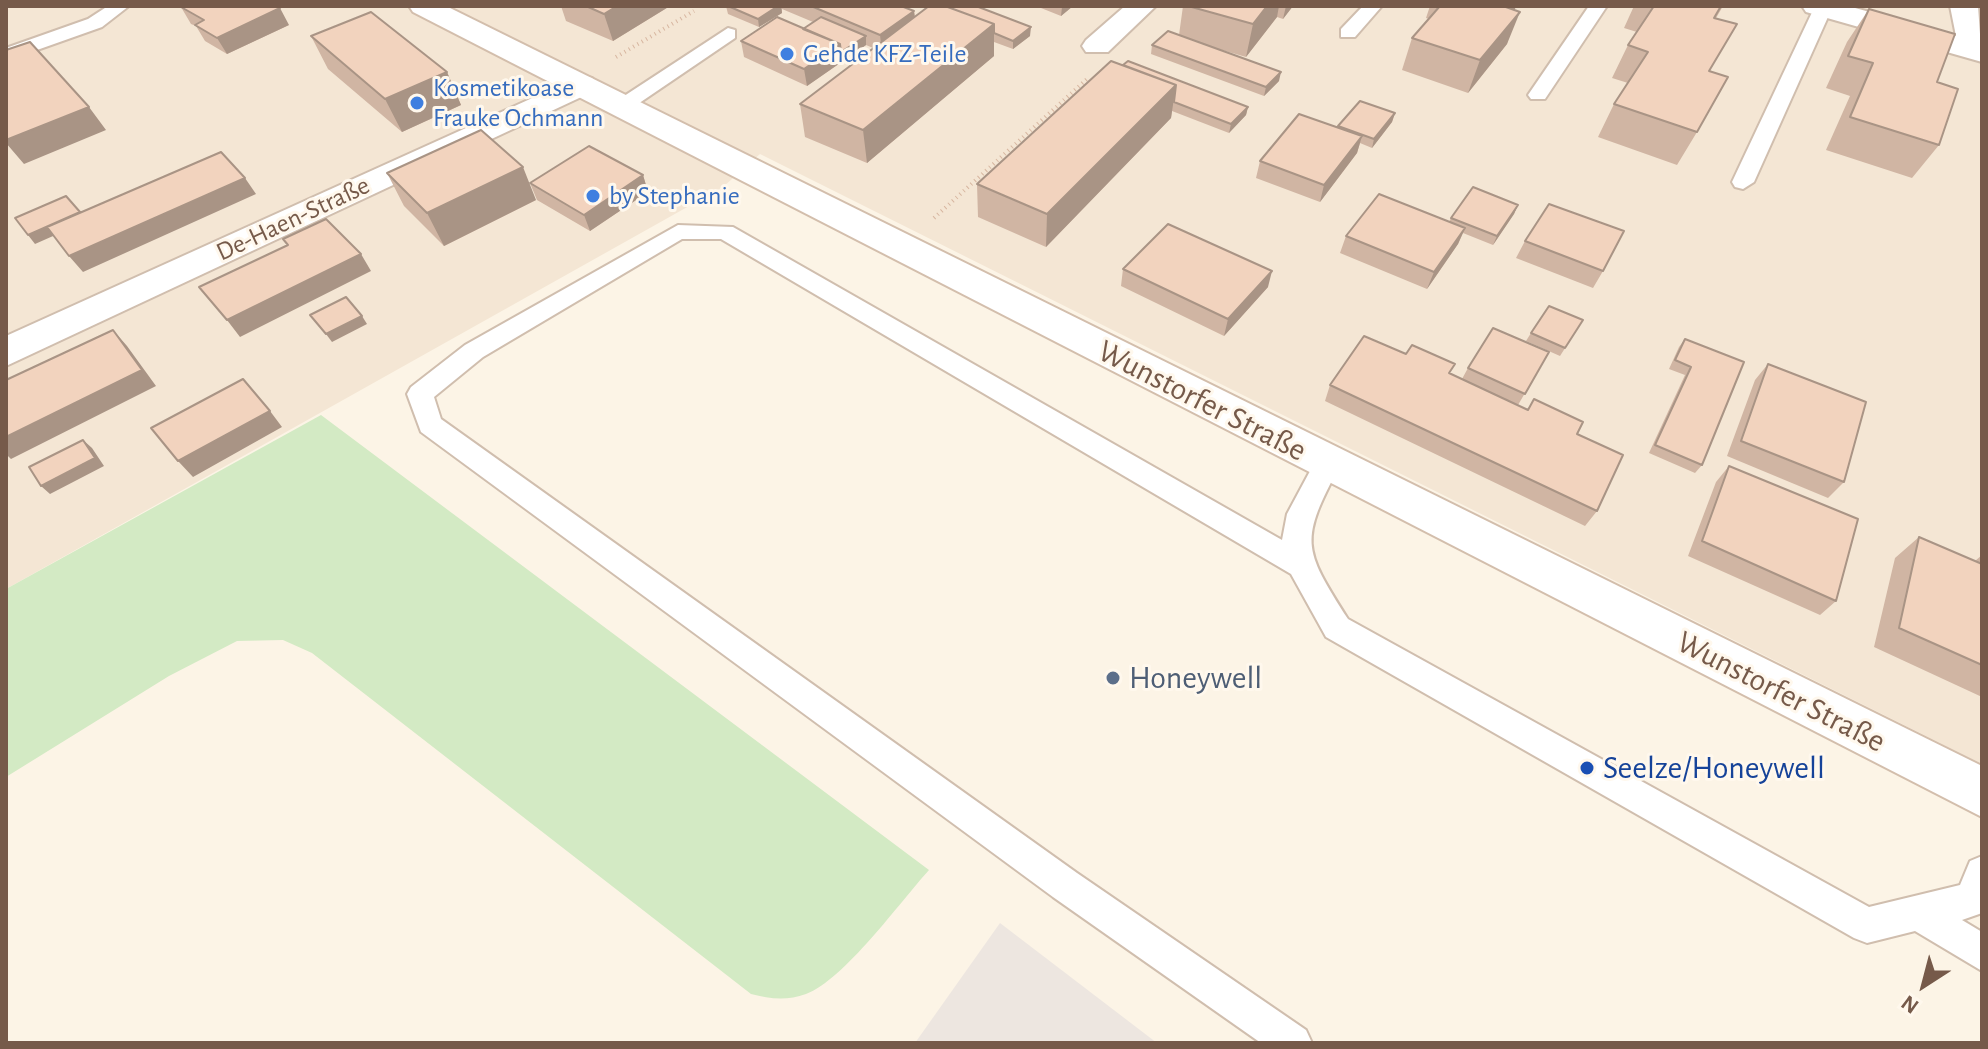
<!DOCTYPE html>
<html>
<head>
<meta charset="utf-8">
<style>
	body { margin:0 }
	#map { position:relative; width:1988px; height:1049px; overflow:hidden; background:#fcf4e6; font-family:"Alegreya Sans",sans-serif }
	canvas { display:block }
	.frame { position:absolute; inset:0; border:8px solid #765a4a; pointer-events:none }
	.north { position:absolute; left:1884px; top:945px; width:80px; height:80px; -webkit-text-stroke:6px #fff8ed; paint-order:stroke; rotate:216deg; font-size:22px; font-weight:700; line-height:32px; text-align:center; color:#765a4a }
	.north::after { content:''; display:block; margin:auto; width:28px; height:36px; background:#765a4a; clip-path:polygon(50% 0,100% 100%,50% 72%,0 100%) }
</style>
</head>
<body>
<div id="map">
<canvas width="1988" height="1049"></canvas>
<div class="frame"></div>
<div class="north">N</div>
</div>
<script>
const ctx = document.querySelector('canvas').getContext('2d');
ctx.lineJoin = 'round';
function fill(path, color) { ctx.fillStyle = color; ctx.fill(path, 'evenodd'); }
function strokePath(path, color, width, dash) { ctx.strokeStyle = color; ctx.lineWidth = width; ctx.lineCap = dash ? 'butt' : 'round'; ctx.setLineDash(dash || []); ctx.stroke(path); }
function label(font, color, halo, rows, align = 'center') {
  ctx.font = font + ' "Alegreya Sans",sans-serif'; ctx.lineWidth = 6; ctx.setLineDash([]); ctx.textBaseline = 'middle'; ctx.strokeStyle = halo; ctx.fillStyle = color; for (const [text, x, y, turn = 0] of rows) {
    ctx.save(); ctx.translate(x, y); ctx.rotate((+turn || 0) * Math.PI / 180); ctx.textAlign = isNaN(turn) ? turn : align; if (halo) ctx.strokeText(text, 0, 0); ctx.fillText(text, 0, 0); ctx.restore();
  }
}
fill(new Path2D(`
	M6,6H1982V764L760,154L723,187L6,589Z`), '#f4e6d4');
fill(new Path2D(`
	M1000,923L1157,1043H915Z`), '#ede6e0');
fill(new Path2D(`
	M321,415L929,870C900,902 844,980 806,994C787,1001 770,999 751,994L312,653L283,640L237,641L169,676L6,777V589Z`), '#d3eac4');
const lane = new Path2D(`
	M108,6H129L102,27L6,61V48L88,19Z
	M1363,6H1382L1355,37H1341V29Z
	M1589,6H1607L1545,99H1531L1528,95Z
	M1815,6L1832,8L1754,182L1743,189L1735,187L1732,182Z
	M728,28L735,30V38L629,110H615L612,106L615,102Z
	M678,225L733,227L1282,540L1287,514L1317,458L1327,455L1337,458L1340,465C1300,541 1302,547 1348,619L1869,907L1960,885L1970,861L1982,856V913L1962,920L1982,932V971L1915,931L1867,943L1854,938L1326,637L1291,574L721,239H682L483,357L434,397L441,419L1077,873L1306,1030L1312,1043H1261L1053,897L421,432L407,394L411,387L465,345Z`);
const street = new Path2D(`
	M1125,6H1156L1108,52H1086L1082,46L1086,40Z
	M1802,6H1848L1956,36L1950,6H1978L1982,62L1806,12Z
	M581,76L592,78L597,85L592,92L6,366V336Z`);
const secondary = new Path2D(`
	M409,6H446L1982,766V817L413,12Z`);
strokePath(lane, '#d0beae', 4);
strokePath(street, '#d0beae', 4);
strokePath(secondary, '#d3beac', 4);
strokePath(new Path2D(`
	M616,57L694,11
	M934,218L1087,79`), '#d7b6a0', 4, [1, 4]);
fill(lane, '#fff');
fill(street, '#fff');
fill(secondary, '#fff');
fill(new Path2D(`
	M561,6H670L613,41L566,21Z
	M726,6H901L914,11L915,17L926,8V7L1030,36L1013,49L994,42V56L867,163L805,137L800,104L873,48L866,45L807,86L744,57L741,41L803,29L813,22L782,9V13L759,27L728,14Z
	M1036,6H1073L1061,16Z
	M1183,6H1293L1283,19L1277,17L1246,57L1215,48L1279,81L1264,96L1151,54L1152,45L1179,35Z
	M1430,6H1517L1514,10L1507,44L1468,93L1402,70L1412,38L1429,19L1426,18Z
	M1634,6H1723L1716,18L1710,71L1697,132L1677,165L1598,137L1614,104L1628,83L1612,78L1628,45L1637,32L1624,28Z
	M181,7L289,25L227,54L205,41L196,26L191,24Z
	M1869,9L1937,82L1939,145L1912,178L1826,150L1850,96L1826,88L1847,42Z
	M311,36L447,72L461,105L402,132L328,69Z
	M1111,61L1248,107L1246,115L1229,133L1172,111L1171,118L1046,247L978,217L977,184Z
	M1395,113L1392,122L1372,148L1360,143L1357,153L1320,202L1256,178L1260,161L1338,128V126Z
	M387,173L536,200L444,246L404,206Z
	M643,175L648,192L590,231L537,200L530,183Z
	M1518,205L1514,214L1493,245L1463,233L1458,244L1427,289L1340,253L1346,236L1449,222L1451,218Z
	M1525,241L1603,271L1593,288L1516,258Z
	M1123,269L1268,287L1224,336L1121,286Z
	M1583,320L1560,356L1526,341L1531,333Z
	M1685,339L1744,362L1702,465L1695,473L1649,453L1685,375L1669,369L1679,347Z
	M1549,352L1518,405L1577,434L1597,511L1585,526L1325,401L1330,385L1450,374L1462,379L1468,368Z
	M1768,364L1844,482L1828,498L1727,456L1755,380Z
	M1729,466L1836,601L1820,615L1688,556L1716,482Z
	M1919,537L1975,561L1982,555V697L1874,647L1895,558Z`), '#d0b5a3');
fill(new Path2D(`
	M617,6H670L613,41L604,14Z
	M778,6H781L782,13L759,27L758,19Z
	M1063,6H1073L1061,16L1062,7Z
	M1267,6H1279L1277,17L1246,57L1253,24Z
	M1286,6H1293L1283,19Z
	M1503,6H1517L1490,39Z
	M280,8L289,25L227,54L217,38Z
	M914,11L916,28L882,52L880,35Z
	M1520,12L1507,44L1468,93L1480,60Z
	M994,24V56L867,163L863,130Z
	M1031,27L1030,36L1013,49V41Z
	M866,36V45L807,86L804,69L840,44Z
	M447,72L461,105L402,132L385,99Z
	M1281,72L1279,81L1264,96L1266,87Z
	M1176,85L1171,118L1046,247L1047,214Z
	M89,107L106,130L24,164L6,143V140Z
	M1248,107L1246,115L1229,133L1231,124Z
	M1395,113L1392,122L1372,148L1374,139Z
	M1362,136L1357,153L1320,202L1324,185Z
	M523,167L536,200L444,246L427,213Z
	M643,175L648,192L590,231L584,215Z
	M245,178L256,194L83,272L69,256Z
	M1518,205L1514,214L1493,245L1497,236Z
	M80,212L87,221L35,244L28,235Z
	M1465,228L1458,244L1427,289L1434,272Z
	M361,254L371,271L240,337L227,320Z
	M1272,271L1268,287L1224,336L1228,319Z
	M362,316L367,324L332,342L326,334Z
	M113,330L127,346L156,386L11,459L6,454V437Z
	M270,411L282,427L193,477L178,461Z
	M83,440L92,448L104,466L50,494L41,486Z`), '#a99485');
const building = new Path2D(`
	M184,6H275L280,8L217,38L195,25L204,20L181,7Z
	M586,6H617L604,14Z
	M728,6H778L758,19Z
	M811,6H901L914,11L880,35Z
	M929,6H945L994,24L863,130L800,104Z
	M945,6H976L1031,27L1013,41L994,33V24Z
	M1188,6H1267L1253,24Z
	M1440,6H1503L1520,12L1480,60L1412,38Z
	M1654,6H1721L1714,18L1737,24L1709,71L1728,77L1697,132L1614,104L1648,52L1628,45Z
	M1869,9L1955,34L1937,82L1958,89L1939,145L1850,117L1873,63L1848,56Z
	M371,12L447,72L385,99L311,36Z
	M777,17L840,44L804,69L741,41Z
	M821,17L866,36L841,52L840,44L803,29Z
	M1168,31L1281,72L1266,87L1152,45Z
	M30,42L89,107L6,140V50Z
	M1111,61L1176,85L1047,214L977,184Z
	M1128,61L1248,107L1231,124L1174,102L1176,85L1123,65Z
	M1360,101L1395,113L1374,139L1338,126Z
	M1299,114L1362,136L1324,185L1260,161Z
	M481,130L523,167L427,213L387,173Z
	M589,146L643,175L584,215L530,183Z
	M221,152L245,178L69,256L47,227Z
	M1473,187L1518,205L1497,236L1451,218Z
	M1379,194L1465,228L1434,272L1346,236Z
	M66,196L80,212L28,235L15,218Z
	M1549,204L1624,231L1603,271L1525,241Z
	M326,219L361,254L227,320L199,287L288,245L283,239Z
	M1168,224L1272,271L1228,319L1123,269Z
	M346,297L362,316L326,334L310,315Z
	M1549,306L1583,320L1565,348L1531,333Z
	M1493,328L1549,352L1525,394L1468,368Z
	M113,330L142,370L6,437V380Z
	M1364,336L1406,354L1412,345L1455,364L1449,373L1528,410L1534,399L1583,422L1577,434L1623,455L1597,511L1330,385Z
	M1685,339L1744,362L1702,465L1655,445L1691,367L1675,360Z
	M1768,364L1866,402L1844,482L1741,441Z
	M243,379L270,411L178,461L151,428Z
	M83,440L95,458L41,486L29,467Z
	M1729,466L1858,519L1836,601L1702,541Z
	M1919,537L1982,564V665L1899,628Z`);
fill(building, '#f2d3be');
strokePath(building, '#a99485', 2);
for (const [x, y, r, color] of [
	[787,54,8,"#3f7fe0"],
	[417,103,8,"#3f7fe0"],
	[593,196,8,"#3f7fe0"],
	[1113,678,8,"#5c6f8a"],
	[1587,768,8,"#1a4fb4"]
]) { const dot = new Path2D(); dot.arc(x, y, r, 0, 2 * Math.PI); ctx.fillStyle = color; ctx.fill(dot); strokePath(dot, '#fff8ed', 3); }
label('26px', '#366cbe', '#fff8ed', [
	["Gehde KFZ-Teile",803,54],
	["Kosmetikoase",433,88],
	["Frauke Ochmann",433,118],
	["by Stephanie",609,196]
], 'left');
label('26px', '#765a4a', '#fff8ed', [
	["De-Haen-Straße",293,219,-25]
]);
label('32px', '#765a4a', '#fff8ed', [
	["Wunstorfer Straße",1202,401,27],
	["Wunstorfer Straße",1781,692,27]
]);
label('32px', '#4e5e75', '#fff8ed', [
	["Honeywell",1129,678]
], 'left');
label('32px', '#164399', '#fff8ed', [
	["Seelze/Honeywell",1603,768]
], 'left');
</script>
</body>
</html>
